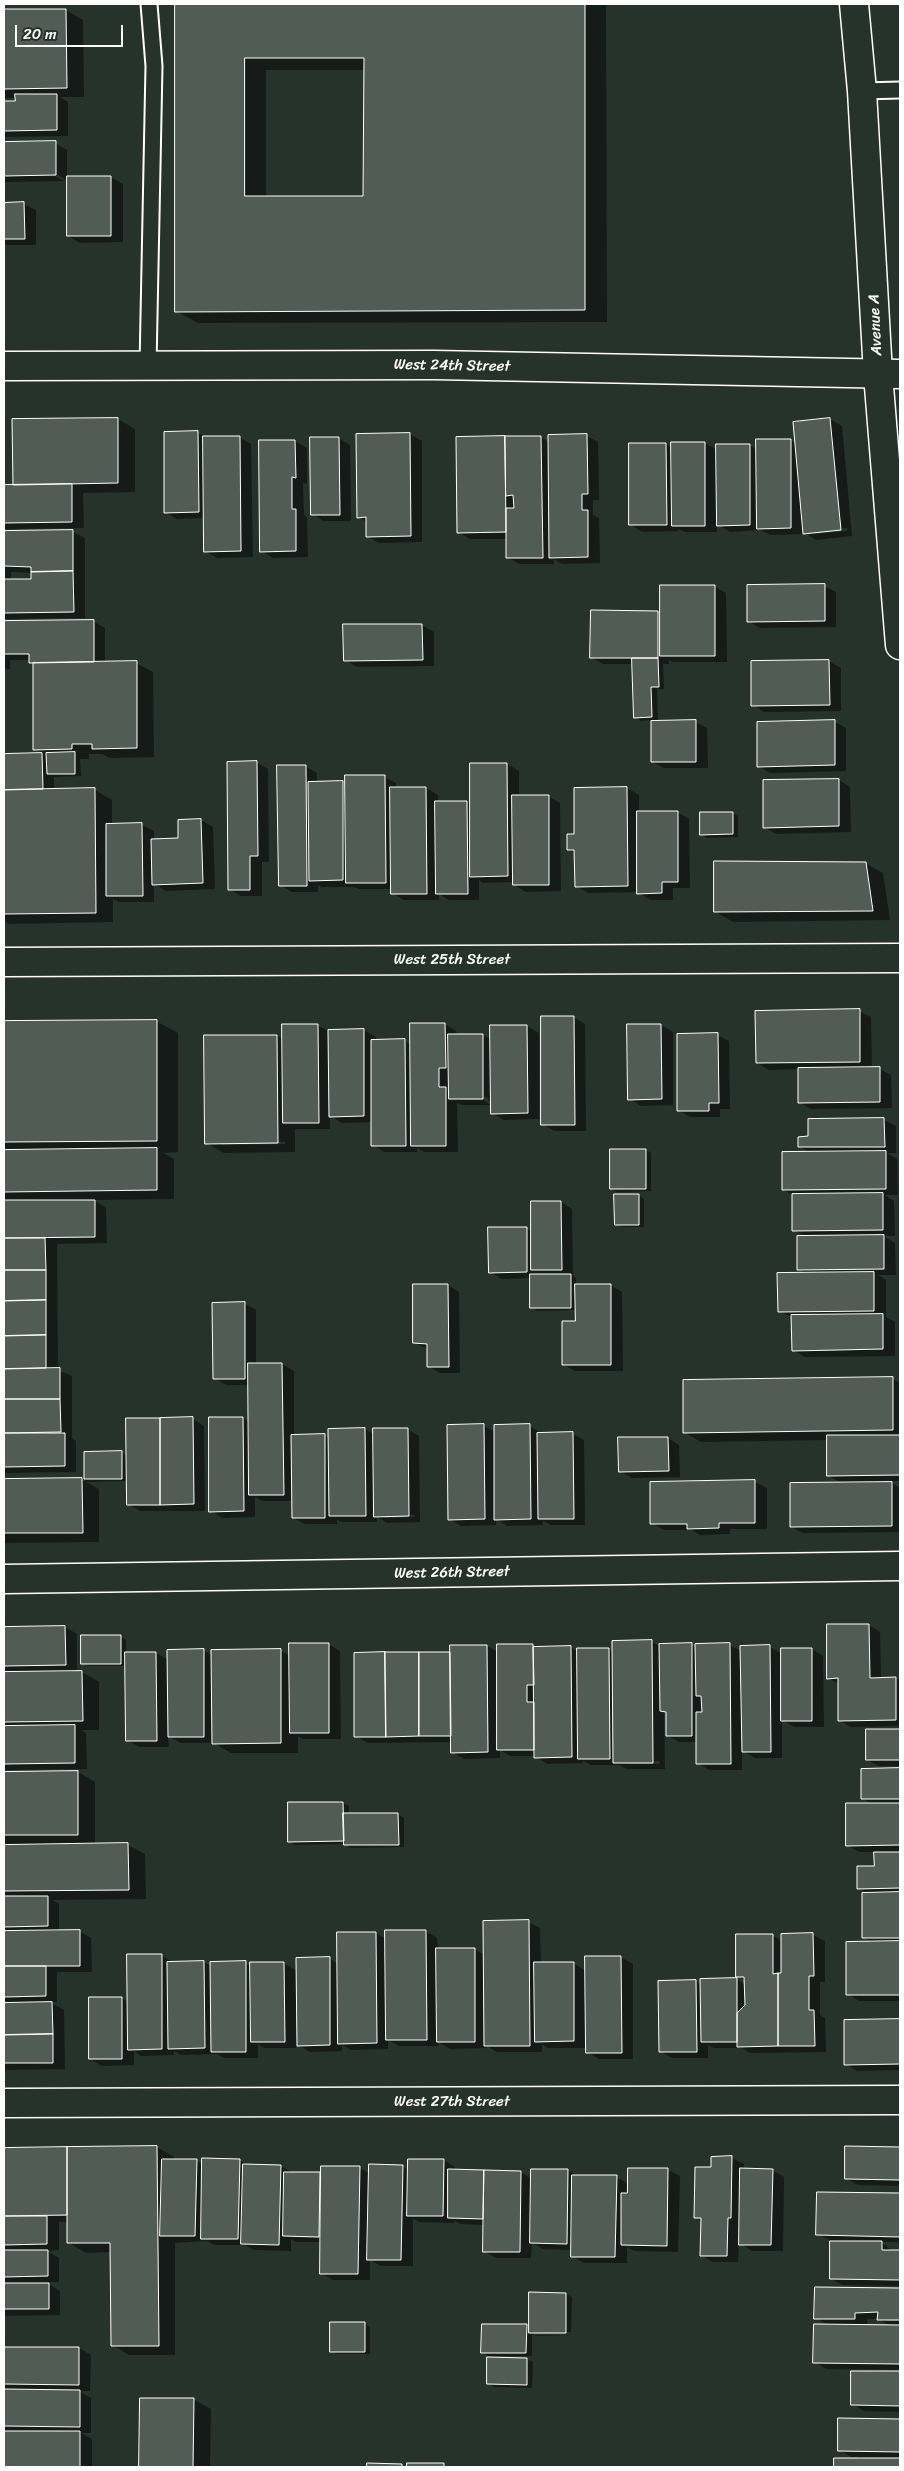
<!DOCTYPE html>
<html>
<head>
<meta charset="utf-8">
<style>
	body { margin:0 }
	#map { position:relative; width:904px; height:2471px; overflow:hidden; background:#26332d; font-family:Sriracha,sans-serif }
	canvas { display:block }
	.frame { position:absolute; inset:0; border:5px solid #fff; pointer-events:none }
	.scale { position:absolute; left:15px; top:25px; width:108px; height:22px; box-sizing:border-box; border:2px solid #fff; border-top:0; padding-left:6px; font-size:15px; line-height:18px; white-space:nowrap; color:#fff; -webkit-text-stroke:4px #26332d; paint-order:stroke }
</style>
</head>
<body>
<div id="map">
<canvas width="904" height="2471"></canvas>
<div class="frame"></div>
<div class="scale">20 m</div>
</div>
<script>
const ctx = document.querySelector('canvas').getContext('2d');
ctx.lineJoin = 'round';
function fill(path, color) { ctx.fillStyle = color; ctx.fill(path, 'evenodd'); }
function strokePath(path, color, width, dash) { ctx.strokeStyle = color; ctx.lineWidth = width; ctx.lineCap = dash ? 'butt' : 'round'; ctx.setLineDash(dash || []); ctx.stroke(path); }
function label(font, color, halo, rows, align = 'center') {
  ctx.font = font + ' Sriracha,sans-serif'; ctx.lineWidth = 4.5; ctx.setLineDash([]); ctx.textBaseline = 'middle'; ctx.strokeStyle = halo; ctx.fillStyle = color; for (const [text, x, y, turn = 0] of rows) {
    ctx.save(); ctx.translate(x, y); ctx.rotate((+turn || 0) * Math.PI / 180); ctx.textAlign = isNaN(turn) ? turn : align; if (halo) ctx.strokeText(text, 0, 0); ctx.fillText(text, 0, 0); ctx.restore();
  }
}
fill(new Path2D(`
	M176,4H606L607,322L198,323L176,311ZM266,70H365V197L266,198Z
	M4,10H66L83,20L84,97H60L68,102V136L4,137V102H16V98H4Z
	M4,143H55L67,150V177H111L123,184V242L80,243L68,236V181L51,171L50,173L64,181L4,182Z
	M4,204H24L36,210V245H4Z
	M118,419L135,429V492L83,493L84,528L4,529V486H14Z
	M830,419L842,426L852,536L816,540L803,532V534L770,535L761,530L730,532L717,524V532H685L678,529V531L642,532L631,525L666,444L672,448L704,443L718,450L749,445L757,450L790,440L796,443ZM847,528V531L814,534V532Z
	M165,433H198L207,438L239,437L251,444L253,557L217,558L205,551V518L177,519L165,512Z
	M410,434L422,441V542L379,543L367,536V522L358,517Z
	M587,436L598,442L599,500H593V515L599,518L600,563L562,564L554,559V564H519L507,557V539H470L458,532L457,438L541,437L549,442Z
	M339,438L350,445L351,521H324L312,514Z
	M295,441L307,448V484L303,483L304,515L307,517L308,557L273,558L262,551Z
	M73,532L85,538V618L4,619V533ZM11,572L32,573V580H11Z
	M714,586L726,593L727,662H673L669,660V664H663L664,689H657L658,722H696L707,728L708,768H664L652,762V720L641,721L635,717L633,664H603L591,657L592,612L661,614Z
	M824,586L836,592V627L760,628L748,621Z
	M93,621L105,628V663H136L153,672L154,757L110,758L102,754H89V759H80L81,776L54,777V790H95L112,800V825H142L154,831V840L179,839L201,820L213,827L215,889L166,891L154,884V902H119L113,899V922L9,924L4,920V755L44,754L35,749L34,664L31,660H10V669H4V623Z
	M422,625L434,632V666L357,667L345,660V626Z
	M829,661L841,668V711L764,712L753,705Z
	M835,722L846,728V771L770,773L758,766Z
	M256,762L268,769L269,862H262V896H241L229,889Z
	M507,764L519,771V796H548L560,803L561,891L526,892L514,885V882L483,883L479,880V900H449L439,894V900H404L392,893V889H359L354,887H322L318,885V892H292L280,885L305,766L317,773V783L342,782L347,785L384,777L396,783V789L426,788L438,795V802H466L471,805Z
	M839,780L850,787L851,832L776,834L764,827Z
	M627,788L639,795V812H677L689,819L690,888H673V900H650L638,892L588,893L576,886V854L568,850Z
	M733,813L738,816V837L707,838L701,834Z
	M865,863L883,873L890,920L733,922L716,912Z
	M859,1011L871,1017L872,1069H880L891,1075L892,1108L811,1109L799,1102V1069L769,1070L757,1063Z
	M573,1017L585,1024L586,1131H554L543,1124Z
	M156,1021L178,1033V1152L163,1153L174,1159V1199L94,1200L106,1208L107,1243L57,1244L58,1370L72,1376V1438L76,1441V1472L4,1473V1023Z
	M445,1024L456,1031L457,1035H483L492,1040V1026H527L539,1033V1119L504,1120L492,1113V1103L488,1100L489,1098L478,1095L460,1098V1100H483L491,1105H462L457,1103L458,1152H424L417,1148V1152H384L373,1145L372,1122L342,1123L330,1116V1129H295V1152L224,1153L206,1143L205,1037L277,1036L284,1040L317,1025L328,1031L364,1030L376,1037V1041H405L411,1045ZM222,1142H285V1144L222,1145Z
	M661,1025L673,1032V1105L641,1106L630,1099Z
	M717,1035L729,1041L730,1109H720V1117H690L678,1110Z
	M809,1120H884L896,1126V1153H887L897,1159L898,1195H885L894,1201L895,1236H884L895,1243L896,1275H878L886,1280V1317L895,1322V1356L805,1357L793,1350V1318L779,1311L807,1274L798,1269L806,1237L794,1230L793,1195L784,1190L811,1153L800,1147L809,1137Z
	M646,1150L651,1153V1191L617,1192L611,1189Z
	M638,1195L644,1199V1227H622L616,1224Z
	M561,1202L572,1209L573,1276L576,1278V1285H610L622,1292L623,1371H575L564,1365L576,1323V1310L537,1311L531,1307V1278L502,1279L490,1272L526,1228L532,1232Z
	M448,1285L459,1292L460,1373H440L428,1366V1349L415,1343Z
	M244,1303L256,1310V1364H282L294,1371V1436H324L329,1438L365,1429L375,1435L407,1429L419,1436L420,1522L387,1523L377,1517V1522H342L337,1520V1524H305L293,1518V1501H262L255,1497V1517L222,1518L211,1511L243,1418L250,1422V1385H226L214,1378ZM385,1515H415V1517L385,1518Z
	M893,1379L900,1383V1481H889L900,1488V1532L803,1533L791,1527L843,1484L828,1475V1440L701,1442L684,1432Z
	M193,1419L204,1426L205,1511H140L128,1504V1481L86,1482L99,1489V1542L4,1543V1480L85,1481V1453L121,1452L128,1456Z
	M448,1426H484L495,1432V1426H530L542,1434H573L584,1440L585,1525H551L543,1521V1525L507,1526L496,1519V1525L461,1526L449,1519Z
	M668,1438L679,1445L680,1477L632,1478L620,1471Z
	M755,1482L767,1488V1529H730V1534L700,1535L692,1530H664L652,1523Z
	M869,1625L880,1632L881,1678H896L900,1680V1726L851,1727L839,1720V1684L828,1678Z
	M65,1627L77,1634V1672H82L99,1682V1730H81L86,1733L87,1769L4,1770V1628Z
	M120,1636L126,1640V1653H156L169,1660L203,1650L213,1656L280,1650L290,1656L328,1644L340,1651L341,1739H303L298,1736V1753H231L214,1743H181L168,1736L169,1747H139L127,1740L126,1666H88L82,1663Z
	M652,1642L661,1647L691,1645L697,1648L729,1645L741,1651L770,1647L782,1654L812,1649L823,1656L824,1727H794L782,1720V1758H755L742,1751V1770H709L698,1763L697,1742H679L668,1736L667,1714L664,1712L665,1769H626L619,1765H591L583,1761V1763L547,1764L535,1756H510L500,1750V1758L464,1759L452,1752V1742L368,1743L356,1736L355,1654L451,1653V1647L487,1646L498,1652V1645L571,1647L578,1652L609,1649L614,1652ZM659,1761L660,1764H625V1762Z
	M867,1730H900V1766H879L867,1760Z
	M862,1770H900V2001H859L848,1994L873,1943L863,1937L869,1894L858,1888L875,1867L876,1852H859L847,1845L872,1804L862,1798Z
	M78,1772L95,1782V1845H128L145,1854L146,1899L53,1900L59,1904V1931H79L91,1938L92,1972H57V2002H50L64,2010L65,2069L4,2070V1773Z
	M343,1803L349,1806V1814H398L404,1818V1847L351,1848L345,1844L295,1845L289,1841V1804Z
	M528,1922L540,1928L541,1964L573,1963L586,1971L621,1957L633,1964V2059H599L587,2052V2048H548L542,2044V2052H497L487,2046V2048L450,2049L438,2042L439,2046H399L388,2040V2049L351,2050L342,2045V2051L310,2052L296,2044V2048H264L258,2044V2058H224L217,2054L181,2055L174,2051V2055L141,2056L134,2051V2065L102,2066L90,2059L122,1998L129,2002L162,1955L173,1963L204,1962L211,1966L245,1963L251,1966V1963H284L297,1971L329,1958L338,1964L375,1933L387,1939L426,1931L437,1938L438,1950L474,1949L485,1955Z
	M772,1935L782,1941L813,1935L825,1941V1982H820V2015L825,2018L826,2052L750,2053L742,2048H714L708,2045V2058H672L660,2051V1982L696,1981L702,1985L736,1979L746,1985L745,1980L738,1976Z
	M845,2021H900V2070L857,2071L846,2064Z
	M157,2147L174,2157V2160L196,2161L203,2164L239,2160L249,2166H280L293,2173L322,2175L360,2168L370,2174L402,2166L409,2170L444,2160L455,2167V2170L521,2172L532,2179V2170H568L578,2176L616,2177L629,2184L668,2170L680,2176L678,2252L634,2251L627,2247V2263H584L572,2256V2250L543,2249L532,2243L531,2258H496L484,2251V2225L461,2224L454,2221V2223L420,2222L413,2219V2266H381L370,2260V2280H333L321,2273V2242H296L291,2239V2251L254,2250L245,2245H214L207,2241L175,2243V2355H129L112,2345L111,2252L86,2253L69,2243L68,2222H59V2250L47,2251L59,2258V2282H46L60,2291V2315L4,2316V2149ZM294,2235H325V2238L294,2237Z
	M846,2147L900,2148V2186L858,2185L846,2179Z
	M713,2158H732L744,2164V2169L772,2170L784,2177L783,2251H752L739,2243L738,2262H713L701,2255L702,2221L696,2217L713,2169Z
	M818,2193L900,2194V2242H880L893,2251H900V2286L843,2285L831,2279L832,2241L817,2234Z
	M817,2289L900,2290V2319L889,2318V2321H900V2370L826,2369L815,2362L828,2325L816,2318ZM867,2319H878L891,2326H867Z
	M531,2294H566L572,2297L571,2332H534V2335L571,2336H536L532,2334V2356H488L482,2352L526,2325L530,2328Z
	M364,2323L370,2327V2354H337L331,2351Z
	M4,2348H79L91,2355L90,2391H79L91,2398V2433H81L92,2439V2467H4Z
	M488,2358L527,2359L533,2362L532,2388L494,2387L488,2383Z
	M853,2372H900V2412L864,2411L852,2404Z
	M193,2399L211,2409L210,2467H141V2400Z
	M840,2419L900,2420V2467H836V2459H858V2457H851L839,2450Z
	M409,2464H443L449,2467H409Z
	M368,2465H402L406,2467H368Z`), '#0007');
const building = new Path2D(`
	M175,4H585V310L175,312ZM245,58H364L363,196H245Z
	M4,9H66L67,88L4,89Z
	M15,94H57V130L4,131V101H15Z
	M56,141V175L4,176V142Z
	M67,176H111V236H67Z
	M24,202L25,239H4V203Z
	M118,418V483L13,485L12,419Z
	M830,418L841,530L803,534L793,422Z
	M198,431L199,512L164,513V432Z
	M410,433L411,536L366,537V517L357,518L356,434Z
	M587,434L588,494H582V510H588V557L549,558L548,435Z
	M203,436H240L241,551L204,552Z
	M505,436L506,532L457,533L456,437Z
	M505,436H541L543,558H506V508H514L513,495L506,496Z
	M310,437H339L340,515H311Z
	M756,439H791V528L757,529Z
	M259,440H295L296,478L292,477V509H296V551L260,552Z
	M671,442H705V526H672Z
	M629,443H666L667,525H629Z
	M716,444H750V525L717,526Z
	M72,484V522L4,523V485Z
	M73,530V571L31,572V567L4,566V531Z
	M73,571L74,612L4,613V579H31V572Z
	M825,584V621L747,622V585Z
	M660,585H715V656H660Z
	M591,610L658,611V658H590Z
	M94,620V662L29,663V654H4V621Z
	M343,624H422L423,660L344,661Z
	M632,658H658L659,687H651L652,717L634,718Z
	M829,660L830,705L751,706V661Z
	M137,661V748L92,749V744H72V749L33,750V663Z
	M696,720V762H651V721Z
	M835,720V765L757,767V722Z
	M75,752V774H47L46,753Z
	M42,753L43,789L4,790V754Z
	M257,761L258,856H250V890H228L227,762Z
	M470,763H507L508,876L470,877Z
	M277,765H306L307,886H279Z
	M345,775H385L386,883H346Z
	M839,779V826L763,828V780Z
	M343,781V880L309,881L308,782Z
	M390,787H426L427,894H391Z
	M627,787L628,886L575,887L574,850H567V834H574V788Z
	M95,788L96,913L4,914V790Z
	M512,795H549V885H513Z
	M435,801H467L468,894H436Z
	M637,811H678V882H662V893L637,894Z
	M700,812H733V834L700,835Z
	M201,819L203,883L152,885L151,839L178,838V820Z
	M142,823L143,896H106V824Z
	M714,861L866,862L873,911L714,912Z
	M860,1009V1062L756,1063L755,1011Z
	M541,1016H574L575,1125H541Z
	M157,1020V1141L4,1142V1021Z
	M410,1023H445L446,1068H439V1087H446V1146H411Z
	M282,1024H318L319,1123H283Z
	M627,1024H661L662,1099L628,1100Z
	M490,1025H527L528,1113L491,1114Z
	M364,1029V1116L329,1117L328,1030Z
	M718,1033L719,1103H709V1111H677V1034Z
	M448,1034H483V1099H449Z
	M204,1035H277L278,1143L205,1144Z
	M405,1039L406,1146H371V1040Z
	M880,1067V1102L798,1103V1068Z
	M884,1118L885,1147H798V1137L808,1136V1119Z
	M157,1148V1190L4,1192V1150Z
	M610,1149H646V1189H610Z
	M886,1151V1189L782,1190V1152Z
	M883,1193V1230L792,1231V1194Z
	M614,1194H639V1225H615Z
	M4,1200H95V1237L4,1238Z
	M531,1201H561L562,1270H531Z
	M488,1227H527V1272L489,1273Z
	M884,1235V1269L797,1270V1236Z
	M4,1238H45L46,1270H4Z
	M4,1270H46V1300L4,1301Z
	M874,1272V1311L778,1312L777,1273Z
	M530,1274H571V1308H530Z
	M413,1284H448L449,1367H427V1344L413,1343Z
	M575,1284H611V1365H562V1321H575Z
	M46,1300V1335L4,1336V1301Z
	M245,1302V1379H213L212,1303Z
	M883,1314V1349L792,1351L791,1315Z
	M46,1335V1368L4,1369V1336Z
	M248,1363H282L284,1495H249Z
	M60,1368V1399H4V1369Z
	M893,1377V1430L683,1433V1380Z
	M4,1399H60L61,1432L4,1433Z
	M193,1417L194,1504L160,1505V1418Z
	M209,1417H243L244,1511L209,1512Z
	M126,1418H160V1505H127Z
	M484,1424L485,1519L448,1520L447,1425Z
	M530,1424L531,1519L494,1520V1425Z
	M365,1428L366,1516H329L328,1429Z
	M373,1428H408L409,1516L374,1517Z
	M573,1432L574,1519H538L537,1433Z
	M4,1433H65V1466L4,1467Z
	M325,1434V1518H292L291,1435Z
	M827,1435H900V1475L827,1476Z
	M618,1437H668L669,1471L619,1472Z
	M122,1451V1479H84V1452Z
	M82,1478L83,1533H4V1479Z
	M755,1480V1523H719V1528L687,1529V1524H650V1482Z
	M892,1482V1526L790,1527V1483Z
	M827,1624H869L870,1678L896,1677V1720L838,1721V1678L827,1679Z
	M65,1626L66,1665L4,1666V1627Z
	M81,1635H121V1664H81Z
	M652,1640L653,1763H613L612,1641Z
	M289,1643H329V1733H290Z
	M692,1643V1736H666V1712L660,1711L659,1644Z
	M730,1643L731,1764H696V1712H702L701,1696H696L695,1644Z
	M497,1644H533L534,1685H527V1702H534V1750H497Z
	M450,1645H487L488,1752L451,1753Z
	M770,1645L771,1752H742L740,1646Z
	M571,1646L572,1757L534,1758L533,1647Z
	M577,1648H609L610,1759H578Z
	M781,1648H812V1721H781Z
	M204,1649V1737H168L167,1650Z
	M281,1649V1743L212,1744L211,1650Z
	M125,1652H156L157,1741H126Z
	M385,1652H419V1736L386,1737Z
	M385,1652L386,1737H354V1653Z
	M419,1652H450L451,1736H419Z
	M82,1671L83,1721L4,1722V1672Z
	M75,1725V1763L4,1764V1726Z
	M866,1729H900V1760H866Z
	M900,1768V1799H861V1769Z
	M78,1771V1835H4V1772Z
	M288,1802H343L344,1841L288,1842Z
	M846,1803H900V1845L846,1846Z
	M343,1813H398L399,1845H344Z
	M128,1843L129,1890L4,1891V1845Z
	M874,1852H900V1888L857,1889V1866H874Z
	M900,1892V1938H862V1893Z
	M4,1896H48V1926L4,1927Z
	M529,1920L530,2046H484L483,1921Z
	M80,1930V1966H4V1931Z
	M385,1930H426L427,2040H386Z
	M337,1932H376L377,2043L338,2044Z
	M813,1933L814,1976H809V2010H814L815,2046H778V1973H781V1934Z
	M736,1934H773V1974L778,1973V2046L737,2047V2013L745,2005L744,1977H736Z
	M900,1941V1995H846V1942Z
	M436,1948H475V2042H437Z
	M127,1954H162V2049L128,2050Z
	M585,1956H621L622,2053H586Z
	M330,1957V2045L297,2046L296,1958Z
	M204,1961L205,2048L168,2049L167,1962Z
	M246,1961V2052H211L210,1962Z
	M250,1962H284L285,2042H251Z
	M534,1962H574V2041L535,2042Z
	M4,1966H46V1996L4,1997Z
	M737,1978V2042H701L700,1979Z
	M696,1980L697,2052H659L658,1981Z
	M89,1997H122V2059H89Z
	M52,2002L53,2034L4,2035V2003Z
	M900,2019V2064L844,2065V2020Z
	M53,2034V2063H4V2035Z
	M157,2146L159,2346H111L110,2243H67V2147Z
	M845,2146L900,2147V2180L845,2179Z
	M67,2147V2215L4,2216V2148Z
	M732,2156L731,2218H728L727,2256H700L701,2218H694L695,2167H711V2157Z
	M202,2158L240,2159L238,2239H201Z
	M162,2159H197L195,2236H160Z
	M408,2159H444L443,2216H407Z
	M243,2164L281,2165L279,2245L241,2244Z
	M369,2164L403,2165L401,2260H367Z
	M321,2166H360L358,2274H320Z
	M628,2168H668L667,2246L621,2245V2193H627Z
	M740,2168L773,2169L771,2245H739Z
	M448,2169L484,2170L483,2219L448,2218Z
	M531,2169H568L567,2244L530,2243Z
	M484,2170L521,2171L520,2252H483Z
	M284,2172H320L319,2237L283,2236Z
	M572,2175H617L615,2257H571Z
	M817,2192L900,2193V2237L816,2235Z
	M4,2216H47V2244L4,2245Z
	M830,2241H882V2250H900V2280L830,2279Z
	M4,2250H48V2276L4,2277Z
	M4,2283H49V2309H4Z
	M815,2287L900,2288V2320H877L878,2312L855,2313V2319H814Z
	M529,2292L566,2293V2333H529Z
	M330,2322H365V2352H330Z
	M482,2324H527L526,2353H481Z
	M814,2324L900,2325V2364L813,2363Z
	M4,2347H79V2385L4,2384Z
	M487,2357L527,2358V2385L487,2384Z
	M851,2371H900V2406L851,2405Z
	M4,2389L80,2390V2427L4,2426Z
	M140,2398H194L193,2467H139Z
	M838,2418L900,2419V2452L838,2451Z
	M4,2431H80V2467H4Z
	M834,2458H900V2467H834Z
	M367,2463L402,2464V2467H367Z
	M407,2463H444V2467H407Z`);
fill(building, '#515c57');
strokePath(building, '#fff', 1);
const service = new Path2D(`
	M862,91L900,90
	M148,366L154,66L149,4`);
const minor = new Path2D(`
	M4,366L434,365L900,374
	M4,962L900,958
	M4,1579L900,1566
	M4,2103L900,2100`);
const tertiary = new Path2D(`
	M854,4L862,91L878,374L900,645`);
strokePath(service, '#fff', 19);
strokePath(minor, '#fff', 31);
strokePath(tertiary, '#fff', 31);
strokePath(service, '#26332d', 15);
strokePath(minor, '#26332d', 28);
strokePath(tertiary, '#26332d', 28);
label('15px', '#fff', '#26332d', [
	["Avenue A",876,325,-93],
	["West 24th Street",452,366,1],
	["West 25th Street",452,960],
	["West 26th Street",452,1573,-1],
	["West 27th Street",452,2102]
]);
</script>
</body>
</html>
